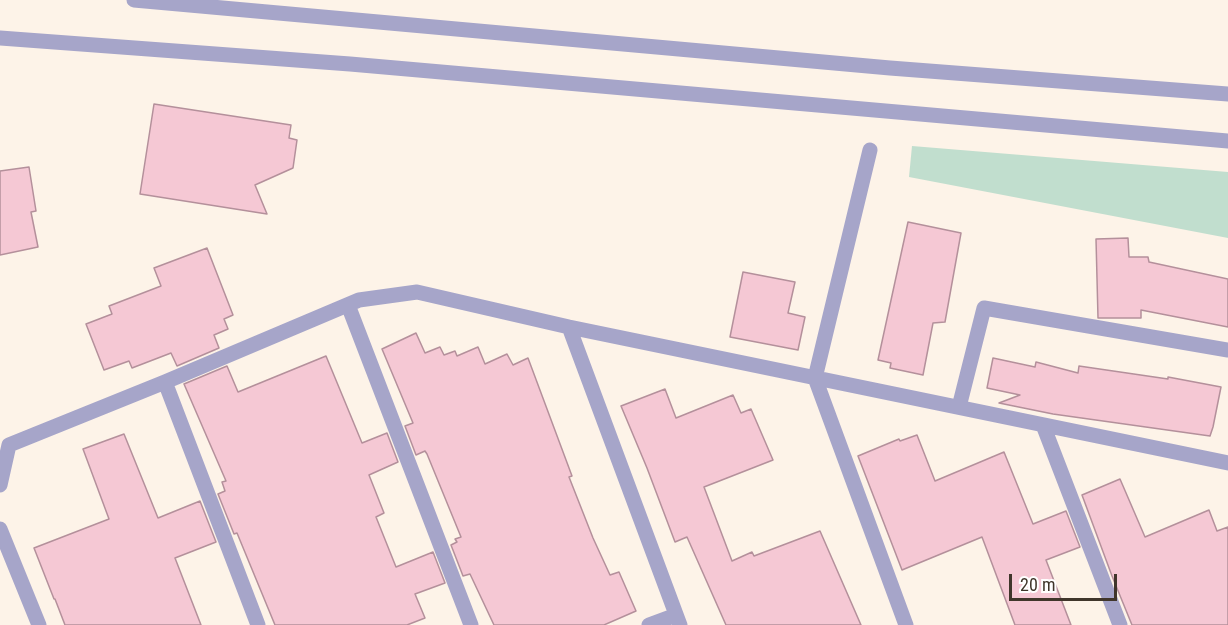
<!DOCTYPE html>
<html>
<head>
<meta charset="utf-8">
<style>
	body { margin:0 }
	#map { position:relative; width:1228px; height:625px; overflow:hidden; background:#fdf3e8; font-family:"Roboto Condensed",sans-serif }
	canvas { display:block }
	.scale { position:absolute; left:1009px; top:574px; width:108px; height:27px; box-sizing:border-box; border:3px solid #40362b; border-top:0; padding-left:8px; font-size:18px; line-height:21px; white-space:nowrap; color:#40362b; -webkit-text-stroke:4px #fff; paint-order:stroke }
</style>
</head>
<body>
<div id="map">
<canvas width="1228" height="625"></canvas>
<div class="scale">20 m</div>
</div>
<script>
const ctx = document.querySelector('canvas').getContext('2d');
ctx.lineJoin = 'round';
function fill(path, color) { ctx.fillStyle = color; ctx.fill(path, 'evenodd'); }
function strokePath(path, color, width, dash) { ctx.strokeStyle = color; ctx.lineWidth = width; ctx.lineCap = dash ? 'butt' : 'round'; ctx.setLineDash(dash || []); ctx.stroke(path); }
fill(new Path2D(`
	M912,146L1228,172V238L909,177Z`), '#c1dece');
const building = new Path2D(`
	M154,104L291,125L289,138L297,140L293,168L255,185L267,214L140,194Z
	M29,167L36,211L31,212L38,247L0,255V171Z
	M908,222L961,233L945,322L933,323L923,375L890,368L891,363L878,360Z
	M1128,238L1129,257H1148L1149,262L1228,279V327L1141,310V318H1098L1096,239Z
	M207,248L233,315L224,319L228,329L214,335L219,348L177,366L171,353L132,368L129,361L104,370L86,324L112,314L109,306L161,286L154,268Z
	M743,272L795,282L788,313L805,317L798,350L730,337Z
	M416,333L425,353L440,347L444,355L455,351L457,356L478,347L485,364L507,354L513,365L528,358L572,476L569,477L593,538L610,575L619,572L636,611L604,625H494L470,574L463,576L451,545L457,542L455,539L461,537L427,454L425,451L416,455L405,426L413,423L382,349Z
	M326,356L362,443L387,433L398,462L369,475L384,513L376,517L396,567L433,552L445,583L415,594L425,618L407,625H275L237,533L234,534L218,494L225,491L222,482L226,481L184,384L227,366L238,392Z
	M993,358L1035,367L1036,362L1078,373L1079,366L1168,379V377L1221,387L1213,427L1210,436L1053,414L999,403L1020,395L987,388Z
	M665,389L676,418L733,395L741,413L751,409L773,460L704,487L732,561L752,552L754,556L820,531L861,625H726L687,537L675,542L647,468L621,406Z
	M124,434L158,518L200,501L216,542L175,558L201,625H65L55,599H54L34,548L109,519L83,449Z
	M917,435L935,481L1004,452L1033,524L1066,511L1080,547L1046,560L1071,625H1015L982,537L902,570L858,456L899,439L900,441Z
	M1120,479L1145,537L1209,510L1217,531L1228,527V625H1132L1112,576L1082,495Z`);
fill(building, '#f5c8d4');
strokePath(building, '#b4909b', 1.5);
strokePath(new Path2D(`
	M134,0L890,68L1228,94
	M0,38L350,64L1228,141
	M870,150L815,378L906,625
	M348,305L471,625
	M569,327L680,625
	M165,382L258,625
	M959,407L984,308L1228,350
	M1043,425L1120,625
	M0,485L9,445L165,382L359,300L417,292L569,327L1228,463
	M0,529L39,625
	M649,625L676,615`), '#a6a5c9', 15);
</script>
</body>
</html>
